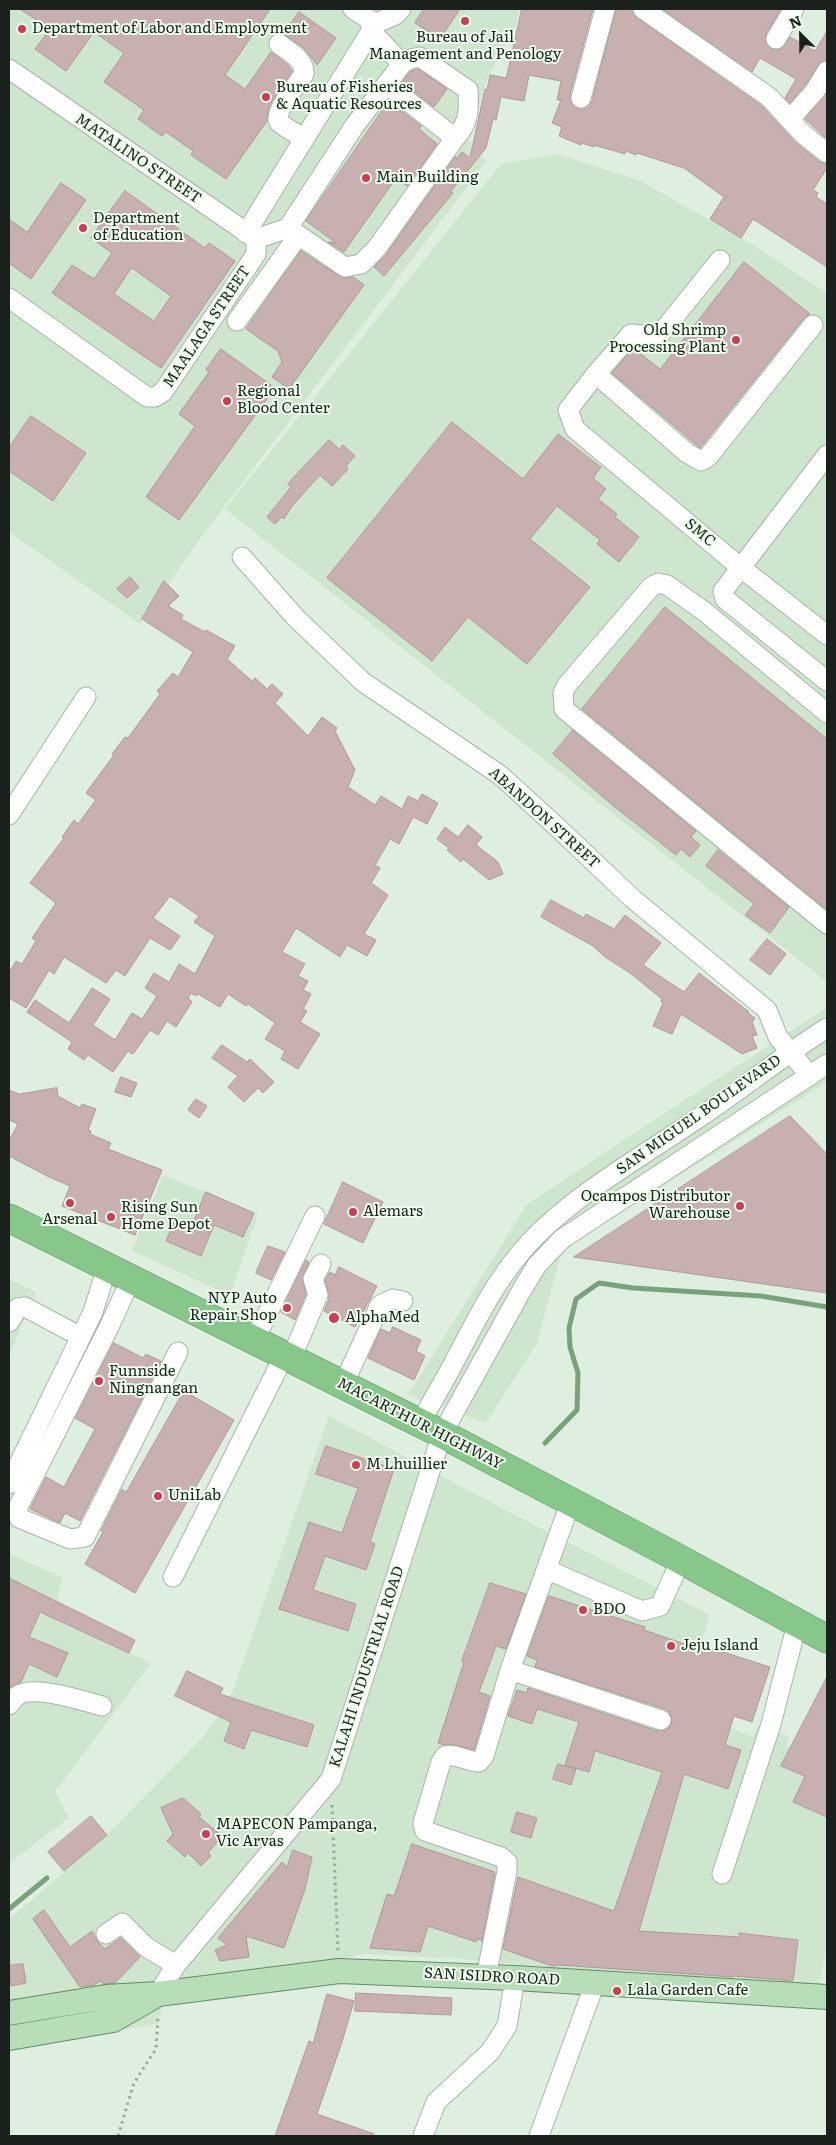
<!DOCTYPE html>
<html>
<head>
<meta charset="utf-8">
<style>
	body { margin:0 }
	#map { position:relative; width:836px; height:2145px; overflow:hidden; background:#deefdf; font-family:Literata,serif }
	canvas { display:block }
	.frame { position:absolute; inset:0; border:10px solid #1a201b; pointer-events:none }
	.north { position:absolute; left:776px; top:10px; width:50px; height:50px; -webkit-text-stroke:4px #ecfdec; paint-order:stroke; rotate:337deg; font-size:14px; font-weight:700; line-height:20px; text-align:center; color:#1a201b }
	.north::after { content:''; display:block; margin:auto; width:18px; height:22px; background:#1a201b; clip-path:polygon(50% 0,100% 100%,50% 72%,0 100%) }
</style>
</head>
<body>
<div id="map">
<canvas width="836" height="2145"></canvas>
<div class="frame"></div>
<div class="north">N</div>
</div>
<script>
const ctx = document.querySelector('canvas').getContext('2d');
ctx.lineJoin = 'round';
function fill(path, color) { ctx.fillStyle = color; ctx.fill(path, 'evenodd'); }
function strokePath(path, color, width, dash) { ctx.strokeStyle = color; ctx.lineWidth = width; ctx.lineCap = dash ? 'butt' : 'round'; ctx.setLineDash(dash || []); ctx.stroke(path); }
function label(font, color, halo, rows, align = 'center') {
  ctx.font = font + ' Literata,serif'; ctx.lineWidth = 4; ctx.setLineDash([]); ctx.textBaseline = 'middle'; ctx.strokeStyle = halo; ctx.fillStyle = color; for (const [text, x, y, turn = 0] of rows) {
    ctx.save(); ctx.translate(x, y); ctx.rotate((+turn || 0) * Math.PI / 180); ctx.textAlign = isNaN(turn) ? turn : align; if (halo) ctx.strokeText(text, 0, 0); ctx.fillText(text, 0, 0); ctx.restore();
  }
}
fill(new Path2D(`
	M9,9H519L517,22L488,77L468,138L486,162L199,540L140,624L9,532Z
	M556,154L639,180L748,242L827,293V982L225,509L501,164Z
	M827,1007V1082L562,1250L537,1343L486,1423L408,1395L527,1204Z
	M163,1175L258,1214L230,1295L132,1251Z
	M9,1279L36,1292L9,1356Z
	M329,1416L509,1512L710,1615L680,1708L753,1737L757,1726L789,1736L786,1747L827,1762V1950L818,1986L591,1972L464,1959L363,1954L297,1971L219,1986L162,2007L157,2024L9,2049V1917L13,1916L107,1835L202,1738L218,1717L234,1688Z
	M9,1554L62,1577L53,1617L151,1663L55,1792L69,1818L9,1863Z`), '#cee5ce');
strokePath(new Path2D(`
	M545,1443L577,1410L578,1373L570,1347L569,1328L576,1299L599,1283L633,1288L761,1296L827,1307
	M9,1909L47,1878`), '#79a17a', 5);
const building = new Path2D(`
	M20,9H270L225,75L245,89L271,52L288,65L292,71L272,101L268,110L267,121L226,179L191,155L193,151L166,132L162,136L138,119L144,110L104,82L124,53L94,32L66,71L35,49L50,29Z
	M424,9H460L440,39L415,23Z
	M522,9H593L570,95V101L578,109H584L592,101L616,9H632L637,18L762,106L796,143L820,162L827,164V168L813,190L818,193L816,197L827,204V267L753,219L741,238L710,219L724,197L684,168L637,153L636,155L626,151L625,154L594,145V147L582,143L581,145L559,136L562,127L552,123L561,100H557L561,81L529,75L524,101L501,97L496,120L493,119L486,148L451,191L453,193L384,276L374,267L385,256L455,157L457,158L462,152L470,158L485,89L487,90L490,75L506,78Z
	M662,9H781L766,34V45L775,50L781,49L790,37L815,51L827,31V60L818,65L806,84L790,103L785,98L796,79L760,58L752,72Z
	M299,12L336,38L317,65L304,48L284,34Z
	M418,69L447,89L434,107L402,82L410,72Z
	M827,92V139L805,119Z
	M389,101L421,126L419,129L437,144L407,186L396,178L344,252L328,242L336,243L306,221Z
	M61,183L86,200L31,279L9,263V219L27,232Z
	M125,191L205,248L209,243L235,261L161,368L52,293L72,265L94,279L112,253L91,238ZM132,268L171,296L154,321L114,294Z
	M301,251L339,276L343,278L353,277L364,285L289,389L272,377L282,362L278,351L246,329Z
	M744,262L810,314L804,318L700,448L612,373L633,348L660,369Z
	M221,349L275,388L179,520L146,497L195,426L179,414L209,372L206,370Z
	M31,416L86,453L53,501L9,471V448Z
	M452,422L523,479L558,434L601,467L593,478L606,489L598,499L617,514L615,517L639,537L619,562L597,544L600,540L557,506L530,539L590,587L527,664L468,617L432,661L327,578Z
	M329,440L339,449L343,445L355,456L346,466L348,469L332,486L320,475L292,506L284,519L282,517L275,524L267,517L291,487L288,484Z
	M130,577L139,587L127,598L117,589Z
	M164,581L179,596L168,606L183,615L181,619L205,632L206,630L235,646L227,659L252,681L255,678L267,689L272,684L283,694L275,703L308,736L322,717L337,728L335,731L355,770L348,787L375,805L381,796L402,809L408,796L418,801L422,794L438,803L427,824L413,817L399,844L390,839L375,865L380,868L371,883L388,895L364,934L376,940L367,956L347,945L340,957L296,928L282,952L305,964L298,976L308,981L303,990L311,994L303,1009L307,1011L300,1022L320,1034L298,1069L281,1059L285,1051L265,1039L275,1023L248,1004L246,1006L228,994L220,1007L198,994L196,996L191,993L188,998L192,1002L176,1027L167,1021L158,1035L150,1030L133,1054L128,1051L113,1072L88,1055L84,1060L68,1049L72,1042L27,1012L35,1000L69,1023L92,988L110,999L93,1025L115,1040L132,1013L142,1019L157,996L145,988L154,973L169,982L179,964L195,974L215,936L194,922L199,916L170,896L153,918L180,936L170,950L150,938L125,976L116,970L106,983L64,957L54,974L49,970L26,1008L9,998V973L16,961L22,964L36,941L32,938L56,903L30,883L64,838L62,837L74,820L78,824L96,800L86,793L114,755L112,754L125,737L128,738L160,694L157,691L173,673L178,677L193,652L142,619Z
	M665,607L827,739V910L582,709Z
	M573,730L696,831L691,837L700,845L690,857L681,849L676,855L611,804L553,754Z
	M468,825L482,837L476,845L498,862L503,874L489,880L463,859L461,862L447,850L449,848L437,839L445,827L458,837Z
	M718,850L789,907L770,933L745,915L754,904L706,866Z
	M551,900L584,918L586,914L614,929L625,915L661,943L643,965L684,992L699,973L749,1012L748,1013L755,1018L752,1022L757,1035L752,1036L757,1048L742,1054L681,1014L672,1034L653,1026L663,1003L661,1001L662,999L630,973L605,957L593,946L541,917Z
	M767,939L786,954L770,975L750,960Z
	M222,1045L247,1062L250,1059L274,1082L263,1093L258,1088L244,1102L228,1087L238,1076L212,1058Z
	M121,1077L137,1083L131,1097L115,1092Z
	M57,1088L58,1096L80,1108L82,1104L96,1109L88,1130L91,1131L90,1134L111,1143L108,1149L162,1170L135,1235L62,1206L70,1186L49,1177L9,1156V1141L18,1124L9,1120V1090L19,1094Z
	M196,1099L207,1106L199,1118L188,1110Z
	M790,1116L827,1154V1293L574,1257Z
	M343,1182L383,1202L363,1243L324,1224Z
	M206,1192L254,1213L243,1237L214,1225L201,1256L166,1241L175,1220L191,1227Z
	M268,1246L285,1252L271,1280L256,1273Z
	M306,1260L309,1262L302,1278L306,1294L295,1320L281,1312Z
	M339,1267L377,1286L355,1327L324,1311L329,1299L325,1280L330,1272L335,1275Z
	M393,1327L421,1340L416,1351L425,1356L414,1380L368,1358L381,1329L390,1333Z
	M114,1343L143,1358L146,1354L161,1361L80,1521L65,1513L60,1523L30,1509L46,1477L64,1487L95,1429L75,1418Z
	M184,1391L234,1420L135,1593L85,1564L103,1532L101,1531L122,1489L126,1492Z
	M326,1446L394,1469L370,1542L375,1544L366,1570L325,1556L313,1590L356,1604L348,1631L279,1609L309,1522L342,1533L358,1488L316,1474Z
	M9,1578L135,1640L129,1653L40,1612L29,1637L68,1653L57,1677L29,1664L21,1682L9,1688Z
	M490,1583L526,1594L506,1649L496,1646L479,1692L490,1696L474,1750L456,1745H444L438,1743L464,1662L462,1661Z
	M549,1596L645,1627L644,1630L699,1649L701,1645L770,1667L752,1722L734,1716L725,1745L741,1750L728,1789L684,1774L639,1931L739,1937V1933L798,1940L793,1981L733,1976V1977L558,1965L552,1966L503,1949L518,1877L614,1911L662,1772L595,1751L589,1772L565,1765L579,1722L537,1709L532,1724L508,1716L517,1690L527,1693L528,1688L657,1731L668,1729L672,1723L670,1713L665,1709L535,1667L537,1660L527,1656Z
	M187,1671L223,1688L220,1694L314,1725L307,1747L251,1730L244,1749L224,1741L231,1722L175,1696Z
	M827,1677V1817L793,1802L805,1776L781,1766Z
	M558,1764L576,1769L571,1785L553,1779Z
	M183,1798L201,1814L199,1817L222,1836L208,1853L211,1856L201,1866L188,1853L185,1857L167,1841L173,1834L161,1808Z
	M517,1812L537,1818L531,1838L511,1832Z
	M91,1816L107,1835L64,1871L48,1852Z
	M412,1844L495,1872L482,1941L477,1939L476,1942L428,1926L420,1952L370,1948L387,1894L394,1896Z
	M293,1850L312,1857L305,1889L284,1948L246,1936L249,1957L220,1961L215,1950L227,1945L218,1938L282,1862L287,1867Z
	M44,1910L70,1947L92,1931L97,1941L105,1949L121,1938L140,1957L115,1983L103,1984L100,1981L94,1985L80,1987L33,1919Z
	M23,1964L26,1983L11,1986L9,1966Z
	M356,1993L452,1998L451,2015L355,2011Z
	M327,1994L354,2001L342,2042L317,2114L374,2134L373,2136H275L309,2041L313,2043Z`);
fill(building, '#c8b0b0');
strokePath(building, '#b09898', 1);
const minor = new Path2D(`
	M643,9L769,97L803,134L827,153
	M372,25L395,15L401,9
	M371,31L402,64
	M776,39L794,9
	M279,44C289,52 305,59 304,74C298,83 272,114 279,122C285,128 296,133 303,138
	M9,69L256,239V254L163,392L155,397H147L9,298
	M386,84L455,138
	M581,98L605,9
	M790,119L815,91L827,71
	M246,233L371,31L370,20L353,9
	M256,239L288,228L355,125L402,64L410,59L420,57L468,90C469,110 469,124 455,138L376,249L361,264L345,267L288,228
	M720,260L662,332L652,336L631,334L596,374L568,410L575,429L740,567L827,635
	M237,321L298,236
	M596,374L687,453L701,461L708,457L813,325
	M827,455L723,591L725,599L827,681
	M242,557L295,617L363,682L500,775L557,827L633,899L767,1010L778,1037L810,1076
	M827,713L705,612L667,585L658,583L651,587L567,685L563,693L564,709L827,924
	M9,815L86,697
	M131,1279L109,1327L19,1505L17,1513L19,1518L70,1539L85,1537L178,1352
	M9,1322L18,1308L25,1307L81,1337
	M254,1341L315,1216
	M291,1359L318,1295L313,1279L321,1264
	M343,1385L380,1305L393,1299L403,1301
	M420,1423C430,1405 440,1388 450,1370C472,1329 491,1287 522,1251C565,1200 638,1159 694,1121C739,1091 781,1057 827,1028
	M9,1484L93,1312L107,1267
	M548,1570L642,1611L660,1606L681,1560
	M173,1577L284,1356
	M510,1670L661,1720
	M9,1705C11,1702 14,1698 17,1696C34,1684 83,1701 102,1706
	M722,1874L771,1724L797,1624
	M106,1934L122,1923L146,1947L176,1965
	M486,1977L507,1871V1862L501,1857L425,1831L423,1823L441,1762L445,1756C456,1753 467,1762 479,1762L484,1756L510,1670L571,1501
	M158,1994L176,1965L331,1779L442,1434L523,1288L537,1265L562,1239L827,1064
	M423,2136L436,2102L490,2052L507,2026L515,1978
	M539,2136L595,1983`);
const major = new Path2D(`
	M9,2013L106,1997L158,1994L339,1971L515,1978L827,1997
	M9,2038L113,2020L153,1997`);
const highway = new Path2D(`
	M9,1218L442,1434L663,1550L827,1639`);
strokePath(minor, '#a6b6a6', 21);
strokePath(major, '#618d63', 26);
strokePath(highway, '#618d63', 29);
strokePath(new Path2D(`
	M332,1805L338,1951
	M118,2136L134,2083L156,2049L158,2017`), '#9ba89c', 3, [2.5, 4]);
strokePath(minor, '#fff', 19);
strokePath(major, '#b7ddb9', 24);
strokePath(highway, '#87c78a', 28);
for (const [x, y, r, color] of [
	[465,21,5,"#cd3d53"],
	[22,29,5,"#cd3d53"],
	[266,97,5,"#cd3d53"],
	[366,178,5,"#cd3d53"],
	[83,228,5,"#cd3d53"],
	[736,340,5,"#cd3d53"],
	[227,401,5,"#cd3d53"],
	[70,1203,5,"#cd3d53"],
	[740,1206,5,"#cd3d53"],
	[353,1212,5,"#cd3d53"],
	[111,1217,5,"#cd3d53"],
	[287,1308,5,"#cd3d53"],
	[334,1318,6,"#cd3d53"],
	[99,1381,5,"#cd3d53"],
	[356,1465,5,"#cd3d53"],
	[158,1496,5,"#cd3d53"],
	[583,1610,5,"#cd3d53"],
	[671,1646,5,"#cd3d53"],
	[206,1834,5,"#cd3d53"],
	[617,1991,5,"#cd3d53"]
]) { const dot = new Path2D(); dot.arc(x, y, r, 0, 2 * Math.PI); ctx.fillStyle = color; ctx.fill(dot); strokePath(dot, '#ecfdec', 2); }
label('15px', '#1a201b', '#ecfdec', [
	["Department of Labor and Employment",32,29],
	["Bureau of Jail",465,38,"center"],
	["Management and Penology",465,55,"center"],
	["Bureau of Fisheries",276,88],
	["& Aquatic Resources",276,105],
	["Main Building",376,178],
	["Department",93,219],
	["of Education",93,236],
	["Old Shrimp",726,331,"right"],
	["Processing Plant",726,348,"right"],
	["Regional",237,392],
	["Blood Center",237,409],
	["Ocampos Distributor",730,1197,"right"],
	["Warehouse",730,1214,"right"],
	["Rising Sun",121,1208],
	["Home Depot",121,1225],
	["Alemars",363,1212],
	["Arsenal",70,1220,"center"],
	["NYP Auto",277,1299,"right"],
	["Repair Shop",277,1316,"right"],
	["AlphaMed",345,1318],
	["Funnside",109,1372],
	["Ningnangan",109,1389],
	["M Lhuillier",366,1465],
	["UniLab",168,1496],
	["BDO",593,1610],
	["Jeju Island",681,1646],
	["MAPECON Pampanga,",216,1825],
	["Vic Arvas",216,1842],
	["Lala Garden Cafe",627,1991]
], 'left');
label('15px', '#1a201b', '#ecfdec', [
	["MATALINO STREET",138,159,34],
	["MAALAGA STREET",207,327,-56],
	["SMC",700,533,40],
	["ABANDON STREET",544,818,42],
	["SAN MIGUEL BOULEVARD",699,1115,-35],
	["MACARTHUR HIGHWAY",420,1424,27],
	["KALAHI INDUSTRIAL ROAD",367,1667,-72],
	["SAN ISIDRO ROAD",492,1977,3]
]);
</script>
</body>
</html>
